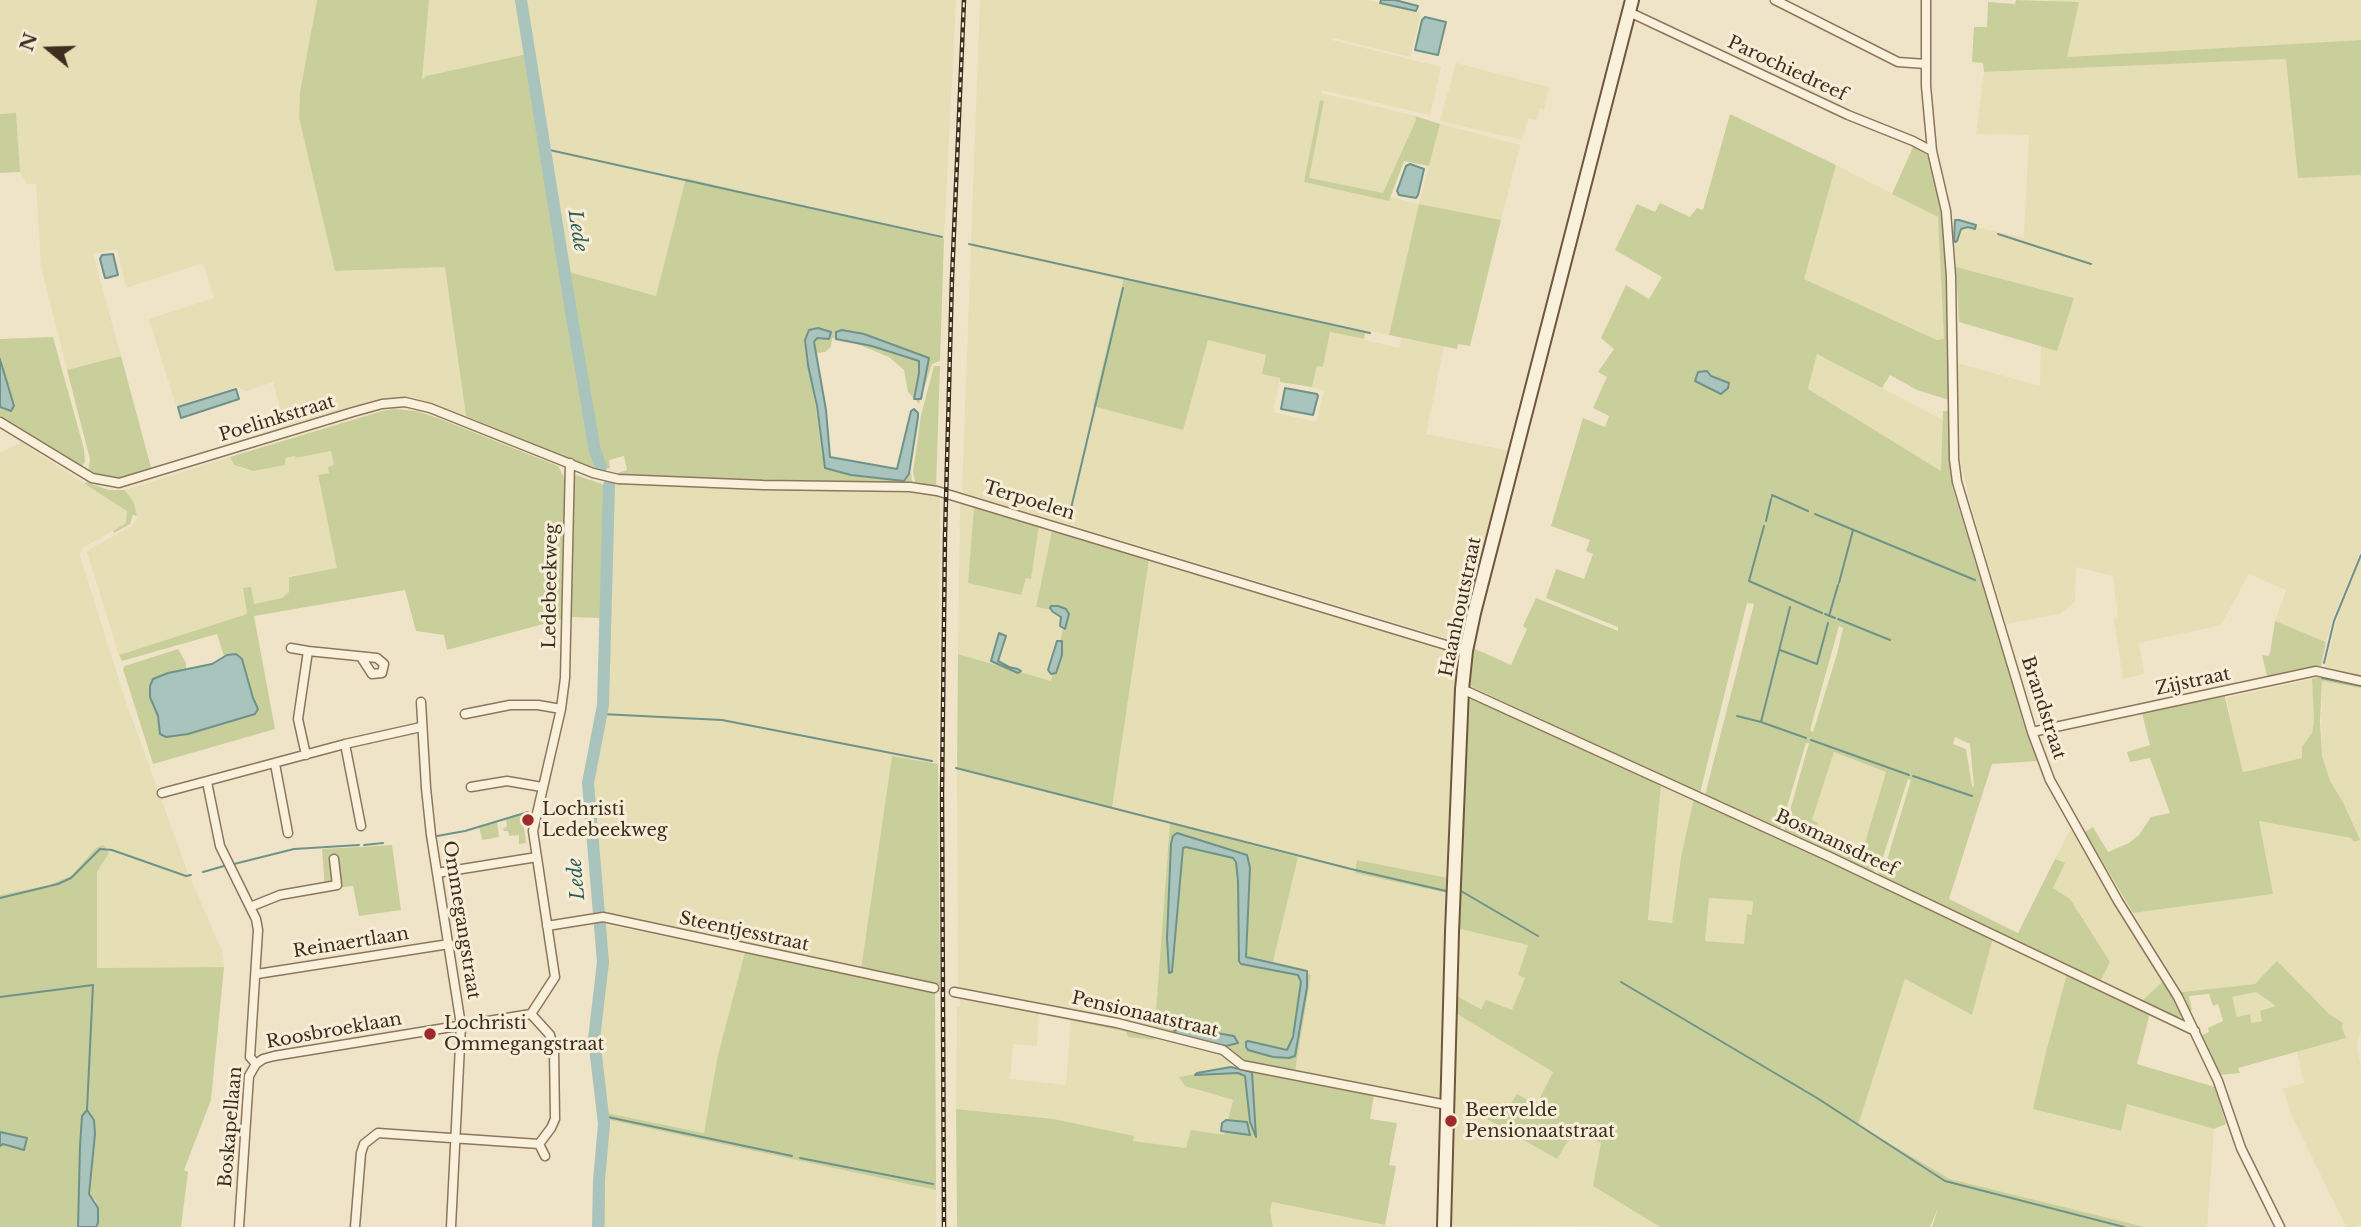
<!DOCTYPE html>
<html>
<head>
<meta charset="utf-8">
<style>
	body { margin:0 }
	#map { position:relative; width:2361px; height:1227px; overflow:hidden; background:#f0e4c8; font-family:"Libre Baskerville",serif }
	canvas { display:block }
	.north { position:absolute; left:14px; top:14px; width:70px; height:70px; -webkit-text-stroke:5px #f7eed8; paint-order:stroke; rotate:289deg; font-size:19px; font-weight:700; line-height:28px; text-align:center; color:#3d2e20 }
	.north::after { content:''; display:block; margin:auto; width:24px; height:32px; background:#3d2e20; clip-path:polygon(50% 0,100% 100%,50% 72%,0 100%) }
</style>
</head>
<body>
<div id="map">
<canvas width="2361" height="1227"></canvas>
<div class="north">N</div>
</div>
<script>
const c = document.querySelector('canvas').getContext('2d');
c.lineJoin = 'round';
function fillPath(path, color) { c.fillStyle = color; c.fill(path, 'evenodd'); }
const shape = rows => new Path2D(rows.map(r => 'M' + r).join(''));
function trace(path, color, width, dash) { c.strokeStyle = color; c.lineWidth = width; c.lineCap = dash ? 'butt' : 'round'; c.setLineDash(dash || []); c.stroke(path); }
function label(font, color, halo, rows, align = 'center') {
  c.font = font + ' "Libre Baskerville",serif'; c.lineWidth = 6; c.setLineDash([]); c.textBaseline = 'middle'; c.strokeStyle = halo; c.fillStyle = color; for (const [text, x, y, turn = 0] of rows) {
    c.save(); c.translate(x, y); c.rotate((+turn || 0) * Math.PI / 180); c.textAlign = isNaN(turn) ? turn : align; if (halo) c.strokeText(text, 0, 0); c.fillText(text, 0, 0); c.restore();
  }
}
fillPath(shape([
	[0,0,317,0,300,92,299,118,335,271,446,267,466,416,415,398,395,397,374,400,285,426,273,382,246,391,236,387,176,406,149,319,214,298,204,265,200,264,126,288,117,249,93,254,121,356,67,370,41,267,36,184,27,184,20,172,16,113,0,114],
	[429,0,517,0,527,54,426,76,421,80],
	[526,0,956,0,944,239,687,178,656,297,569,272],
	[980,0,1369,0,1421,13,1410,57,1333,38,1332,40,1441,67,1430,115,1322,90,1321,93,1415,116,1416,120,1383,194,1308,178,1324,102,1320,100,1304,182,1389,200,1390,197,1419,204,1440,124,1520,145,1501,220,1420,204,1389,335,1371,331,1370,335,1124,278,1208,340,1266,355,1280,378,1273,412,1316,422,1324,391,1312,387,1317,366,1323,367,1330,332,1399,348,1401,338,1444,346,1426,434,1510,451,1460,642,964,493,962,490],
	[2048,0,2361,0,2361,40,2067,57],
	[2287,59,2298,177,2361,175,2361,551,2335,612,2326,642,2275,621,2286,590,2249,574,2221,625,2139,643,2144,674,2123,679,2114,619,2118,618,2113,576,2076,567,2075,602,2059,614,2006,624,1972,510,1960,458,1957,363,2040,386,2041,345,2057,350,2074,298,1956,267,1953,222,2024,238,2029,135,1976,134,1984,72],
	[1456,63,1549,87,1544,109,1540,108,1537,120,1528,119,1522,140,1440,121],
	[1836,165,1938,217,1944,340,1938,340,1803,279],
	[1817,354,1943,420,1942,472,1808,389],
	[21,442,127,511,126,523,81,549,80,556,126,702,188,873,222,951,224,967,97,968,97,872,109,853,96,848,71,876,49,885,0,895,0,453],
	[331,451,335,465,330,473,318,476,338,568,289,576,289,592,282,598,253,604,243,588,247,614,119,655,87,552,91,548,129,528,135,522,137,516,134,503,125,490,230,457,234,465,248,471,285,464,284,458,296,456,297,458],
	[612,484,909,493,931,494,940,498,938,764,892,757,861,969,605,913,592,783,593,766,605,716,607,694],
	[960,502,974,507,968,583,1031,578,1039,526,1052,531,1036,607,1067,613,1051,682,958,654],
	[1149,559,1456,653,1458,656,1448,878,1358,860,1355,872,1447,893,1440,1099,1437,1101,1295,1072,1311,976,1291,966,1273,963,1298,857,1171,823,1155,1024,998,997,958,988,957,769,1112,808],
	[2361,559,2361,677,2325,668,2338,615],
	[2312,679,2314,722,2312,733,2305,743,2303,759,2243,772,2226,698],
	[2322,681,2361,688,2361,1031,2357,1042,2361,1069,2361,1225,2353,1227,2346,1227,2292,1116,2283,1089,2304,1083,2297,1051,2346,1038,2338,1021,2329,1014,2255,984,2182,992,2133,913,2273,894,2258,821,2351,838,2354,842,2359,840,2343,802,2330,781,2321,756],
	[1834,752,1886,772,1861,857,1815,836,1812,820],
	[1661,784,1694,798,1681,857,1672,923,1648,920],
	[2071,828,2164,980,2142,1001,2101,980,2110,962,2053,888,2064,864,2055,859],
	[1709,898,1753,901,1752,915,1747,915,1744,945,1705,941],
	[606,925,745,952,718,1055,705,1133,607,1113,604,1074,598,1043,607,979],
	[1456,928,1529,945,1519,975,1525,977,1512,1011,1482,1009,1455,995],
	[1993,938,2067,973,2046,1052,2034,1109,2127,1104,2214,1129,2207,1227,2145,1227,1950,1179,1858,1125,1905,979,1972,1015],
	[2256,991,2269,1002,2277,1005,2262,1020,2251,1023,2237,1017,2231,997],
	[960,999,1039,1013,1037,1046,1013,1044,1010,1079,1066,1085,1071,1020,1154,1040,1155,1036,1221,1052,1231,1060,1229,1068,1195,1090,1233,1100,1224,1135,1186,1148,1132,1141,1133,1136,1054,1119,956,1109,957,1007,960,1007],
	[1454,1012,1553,1072,1536,1105,1557,1158,1576,1128,1602,1143,1593,1186,1660,1227,1451,1226],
	[610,1120,936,1190,936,1227,605,1227,605,1177],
	[1272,1202,1393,1227,1273,1227,1270,1211]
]), '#e6deb5');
fillPath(shape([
	[317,0,429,0,422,80,426,76,527,54,545,174,590,442,598,471,466,416,445,267,335,271,299,118,300,92],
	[2016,0,2079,2,2067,57,2361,40,2361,175,2298,178,2286,59,1984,72,1983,63,1972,62,1974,27,1987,27,1988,2,2015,4],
	[1320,100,1324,101,1309,178,1383,193,1416,120,1415,116,1440,124,1429,166,1404,161,1389,201,1304,182],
	[16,113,20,172,0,173,0,114],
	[1730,114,1836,165,1804,279,1937,340,1944,339,1938,217,1892,194,1913,147,1927,155,1941,207,1948,286,1949,400,1917,390,1890,375,1882,388,1817,354,1808,389,1941,471,1943,411,1951,411,1952,486,2038,761,1992,764,1949,899,2018,933,2055,859,2065,863,2053,888,2070,899,2110,962,2101,980,1877,876,1887,860,1911,780,1908,779,1883,857,1872,873,1784,832,1809,743,1806,743,1780,830,1705,795,1754,604,1747,603,1700,793,1468,685,1473,648,1511,665,1527,629,1523,626,1536,598,1618,631,1618,627,1546,598,1556,569,1584,579,1593,554,1586,551,1590,540,1551,526,1583,418,1605,427,1609,416,1593,408,1607,377,1598,372,1614,349,1601,338,1626,285,1649,299,1662,277,1615,250,1637,204,1655,212,1660,203,1690,217,1697,208,1703,210],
	[1839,626,1843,628,1837,654,1813,732,1810,730],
	[1955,737,1970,744,1974,787,1972,786,1966,749,1953,744],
	[1834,752,1886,772,1861,856,1815,836,1818,823,1812,820],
	[686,178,944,239,940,361,932,364,919,404,908,392,904,370,889,357,855,343,832,338,831,347,825,352,818,353,808,348,822,455,861,475,903,480,907,479,911,473,912,483,902,485,619,477,618,473,627,470,624,456,609,460,610,468,606,469,600,455,569,272,656,296],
	[1419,204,1501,220,1470,346,1458,344,1457,349,1389,335],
	[1956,267,2074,298,2057,351,1959,322],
	[1124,278,1365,333,1364,339,1330,332,1323,367,1317,366,1312,387,1280,382,1280,378,1262,374,1266,355,1208,340,1183,430,1093,406],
	[53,337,84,449,85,462,81,467,0,419,0,407,8,411,2,360,0,359,0,339],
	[121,356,152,471,114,481,97,477,88,472,90,459,67,370],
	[934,366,940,366,936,488,915,482,913,472,921,415],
	[394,409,417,411,438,418,558,466,565,479,562,619,447,650,444,635,416,631,405,590,254,616,275,729,153,764,123,669,125,666,178,649,186,663,186,669,153,679,150,686,150,697,158,717,160,734,166,737,188,734,224,724,258,709,253,698,242,659,231,654,224,656,217,634,122,661,119,655,247,614,243,588,251,587,254,604,282,598,289,592,289,577,337,568,318,475,329,473,328,467,334,465,331,451,296,458,295,456,285,458,285,465,253,471,234,465,230,457,382,411],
	[576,475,602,484,604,487,601,618,571,617,573,490,574,478],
	[86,482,109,490,125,490,134,503,137,516,133,515,130,524,114,533,113,531,126,523,127,511,85,484],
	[974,507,1039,526,1031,579,1026,578,1021,595,968,583],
	[1052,531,1149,559,1112,808,957,769,958,654,1051,681,1067,613,1036,607],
	[2275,621,2326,642,2321,666,2267,676,2262,655,2268,656,2270,653],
	[2324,675,2361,683,2361,688,2322,681,2320,722,2322,756,2330,781,2343,802,2360,840,2354,842,2351,838,2259,821,2273,894,2133,913,2085,832,2093,827,2108,852,2129,843,2139,835,2151,817,2170,813,2150,758,2130,762,2127,752,2150,745,2142,713,2224,694,2243,772,2253,770,2302,758,2302,747,2312,733,2314,722,2312,679],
	[1472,696,1661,784,1648,920,1672,923,1681,857,1694,798,1993,938,1972,1015,1905,979,1858,1125,1950,1179,2145,1227,1932,1227,1938,1208,1930,1227,1660,1227,1593,1186,1601,1143,1576,1128,1557,1159,1480,1115,1484,1107,1502,1117,1517,1094,1536,1105,1553,1072,1454,1012,1455,995,1481,1009,1486,1000,1512,1010,1525,978,1518,975,1528,945,1456,928,1468,699,1471,700],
	[1709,898,1753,901,1752,915,1747,914,1744,944,1705,941],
	[892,756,938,764,940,986,861,969],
	[522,814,526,843,519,844,519,835,509,836,508,831,504,831,503,828,507,827,506,819],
	[497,821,499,837,482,840,479,826],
	[1170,823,1298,857,1273,962,1291,966,1311,975,1295,1072,1250,1064,1239,1058,1156,1031,1154,1040,1128,1037,1126,1032,996,1005,998,996,1155,1024],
	[103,845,109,853,97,872,97,968,224,967,211,1100,184,1170,188,1172,181,1227,96,1227,98,1223,96,1201,89,1194,95,1133,94,1120,82,1117,78,1227,0,1227,0,1146,3,1144,23,1150,27,1138,0,1132,0,895,49,885,71,876,96,848],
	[392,845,401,910,359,916,353,886,325,889,322,849],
	[1357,860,1448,878,1447,893,1355,873],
	[745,952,935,991,936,1190,610,1120,605,1177,605,1227,600,1227,605,1119,596,1039,604,979,607,979,598,1043,604,1074,607,1113,704,1133,718,1055],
	[2277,961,2329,1014,2343,1023,2342,1028,2346,1038,2238,1068,2240,1073,2219,1075,2200,1036,2209,1032,2208,1028,2223,1021,2218,1004,2213,1006,2209,994,2189,996,2192,1010,2189,1012,2179,995,2182,992,2255,984],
	[2256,992,2276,1006,2260,1011,2262,1021,2251,1023,2250,1014,2237,1017,2232,997],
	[2067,973,2150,1013,2137,1064,2215,1087,2226,1124,2214,1129,2127,1104,2121,1131,2033,1109,2046,1052],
	[2164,980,2183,1013,2181,1017,2176,1018,2142,1001],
	[1219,1070,1251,1071,1374,1095,1370,1119,1397,1123,1389,1165,1396,1166,1385,1225,1272,1202,1270,1211,1273,1227,957,1227,956,1109,1054,1119,1134,1136,1133,1141,1186,1148,1191,1130,1224,1135,1233,1100,1185,1086,1179,1077]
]), '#c9cf9b');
const water = shape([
	[1381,0,1395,0,1418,6,1416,11,1380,3,1381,0],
	[1425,17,1446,22,1438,55,1415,50,1422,20,1425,17],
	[1410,164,1424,169,1418,195,1416,198,1399,195,1397,191,1406,166,1410,164],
	[1955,220,1959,220,1976,225,1975,229,1968,227,1961,229,1957,241,1955,242,1954,241,1955,220],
	[113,254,118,275,107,278,105,278,100,259,102,255,113,254],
	[818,328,831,332,829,339,817,338,814,342,826,410,830,457,897,469,911,411,914,409,918,413,918,417,909,474,904,481,851,475,825,468,817,406,808,365,805,340,809,330,818,328],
	[842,330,864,334,929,358,921,399,914,399,919,373,919,361,872,346,836,339,836,332,842,330],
	[0,359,14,406,11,411,0,407,0,359],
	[1707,371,1711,376,1729,383,1728,388,1721,394,1695,381,1698,372,1707,371],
	[1285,388,1317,394,1318,396,1313,415,1281,409,1285,388],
	[236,389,239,399,181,418,178,407,236,389],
	[1051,606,1058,606,1066,609,1069,614,1065,629,1060,626,1061,617,1053,612,1050,608,1051,606],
	[999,633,1006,636,998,661,1009,667,1018,669,1021,671,1018,673,991,661,999,633],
	[1057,641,1062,641,1062,655,1056,673,1051,674,1048,670,1057,641],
	[236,654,242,659,253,698,258,709,255,714,188,734,166,737,160,734,158,716,150,697,150,686,153,679,168,673,212,664,227,655,236,654],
	[1177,833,1247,855,1250,868,1246,957,1307,971,1307,987,1295,1056,1289,1058,1273,1057,1248,1050,1246,1047,1246,1042,1248,1041,1287,1050,1293,1037,1301,982,1298,975,1241,964,1239,961,1238,881,1236,862,1233,858,1186,847,1183,848,1172,972,1169,973,1167,938,1171,844,1173,836,1177,833],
	[1181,1027,1234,1036,1238,1043,1226,1046,1177,1035,1174,1031,1181,1027],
	[1231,1067,1252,1072,1256,1137,1250,1122,1245,1076,1238,1073,1195,1075,1197,1073,1231,1067],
	[87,1110,94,1120,95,1134,89,1194,98,1208,98,1223,96,1227,78,1227,80,1146,82,1116,87,1110],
	[1226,1120,1247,1122,1250,1135,1221,1131,1222,1123,1226,1120],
	[0,1132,27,1138,24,1150,3,1144,0,1146,0,1132]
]);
fillPath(water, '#a9c4bc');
trace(water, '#6f938a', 2);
trace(shape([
	[545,149,942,237],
	[1998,234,2091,264],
	[969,244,1370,333],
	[1772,497,1772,495,1808,511],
	[1815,514,1975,580],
	[1069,517,1123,288],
	[1766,521,1771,499],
	[1764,526,1749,581,1822,613],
	[1839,583,1853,530],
	[1825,614,1835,618],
	[1829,616,1838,585],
	[1838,619,1890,640],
	[1780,650,1817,664,1828,623],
	[2324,663,2334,621,2361,555],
	[2322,678,2361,686],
	[601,714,722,720,932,761],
	[1737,716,1761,722,1790,607],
	[1761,722,1806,738],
	[1811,740,1909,775],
	[956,768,1351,869,1446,891],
	[1913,776,1972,796],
	[437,836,465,831,528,812],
	[364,845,383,843],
	[234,864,294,849,359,845],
	[203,872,224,866],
	[1461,891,1538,936],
	[0,898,58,884,71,878,100,849,112,850,186,876,191,875],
	[1621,982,1817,1098,1945,1181,2124,1227],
	[0,997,93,985,87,1110],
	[603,1116,792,1156],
	[800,1158,933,1184]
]), '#6f938a', 2);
trace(shape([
	[521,0,571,312,595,451,601,467],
	[598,1227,599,1180,604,1124,594,1039,603,962,588,783,603,705,609,485]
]), '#a9c4bc', 12);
const street = shape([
	[1775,0,1898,62,1926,64],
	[1926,0,1926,86,1932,151,1946,211,1951,276,1954,459,1957,482,2032,732,2050,780,2118,901,2178,997,2218,1081,2241,1148,2280,1227],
	[1629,12,1848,115,1913,141,1932,151],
	[0,422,92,478,119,483,353,412,382,404,405,402,430,408,593,473,618,479,763,485,910,487,937,491,1466,651],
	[291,648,308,651],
	[1462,689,1830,857,2195,1031],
	[421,702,426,788,431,835,461,1025,451,1227],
	[465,714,510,705,538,705,561,709],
	[2032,732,2316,671,2361,681],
	[345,744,361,826],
	[306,755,298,719,308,651,377,658,384,664,382,673,372,674,361,657],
	[275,764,288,833],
	[207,782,220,846,256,919,258,930,250,1057,256,1064],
	[471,787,507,781,542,787],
	[162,793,345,744,421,727],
	[437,873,537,857],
	[250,907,280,895,337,885,334,859],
	[547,926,603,917,934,988],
	[257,974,449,944],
	[954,992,1117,1023,1223,1050,1242,1065,1447,1105],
	[531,1014,555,977,533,831,561,709,565,678,570,463],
	[539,1144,545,1156],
	[239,1227,249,1076,256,1064,263,1059,274,1056,531,1014],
	[355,1227,361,1153,364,1144,378,1133,539,1144,551,1128,555,1119,554,1049,550,1035,531,1014]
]);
const secondary = shape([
	[1444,1227,1452,932,1462,689,1466,651,1474,613,1632,0]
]);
trace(street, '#8d765c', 11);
trace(secondary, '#6f573f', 16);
trace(street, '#faf1dc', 8);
trace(secondary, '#faf1dc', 12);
const rail = shape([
	[944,1227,942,793,945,536,952,278,964,0]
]);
trace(rail, '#3d2e20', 4.5);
trace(rail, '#f7eed8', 2, [5]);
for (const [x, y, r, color] of [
	[528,820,7,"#9e2a2b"],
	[430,1034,7,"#9e2a2b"],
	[1451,1121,7,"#9e2a2b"]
]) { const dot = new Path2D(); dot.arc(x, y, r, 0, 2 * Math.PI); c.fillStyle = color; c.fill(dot); trace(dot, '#f7eed8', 2.5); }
label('18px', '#3d2e20', '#f7eed8', [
	["Parochiedreef",1787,69,25],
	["Poelinkstraat",277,419,-17],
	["Terpoelen",1029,501,17],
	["Ledebeekweg",551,586,-89],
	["Haanhoutstraat",1461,607,-78],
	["Zijstraat",2193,682,-12],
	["Brandstraat",2043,708,72],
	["Bosmansdreef",1836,843,25],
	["Ommegangstraat",461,920,81],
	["Steentjesstraat",744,932,12],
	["Reinaertlaan",351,943,-9],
	["Pensionaatstraat",1145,1015,13],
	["Roosbroeklaan",334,1031,-10],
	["Boskapellaan",231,1127,-85]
]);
label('18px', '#3d2e20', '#f7eed8', [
	["Lochristi",542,810],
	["Ledebeekweg",542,831],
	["Lochristi",444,1024],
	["Ommegangstraat",444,1045],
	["Beervelde",1465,1111],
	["Pensionaatstraat",1465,1132]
], 'left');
label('italic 19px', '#2f5d5a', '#f7eed8', [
	["Lede",577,231,81],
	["Lede",577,879,-95]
]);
</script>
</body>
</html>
